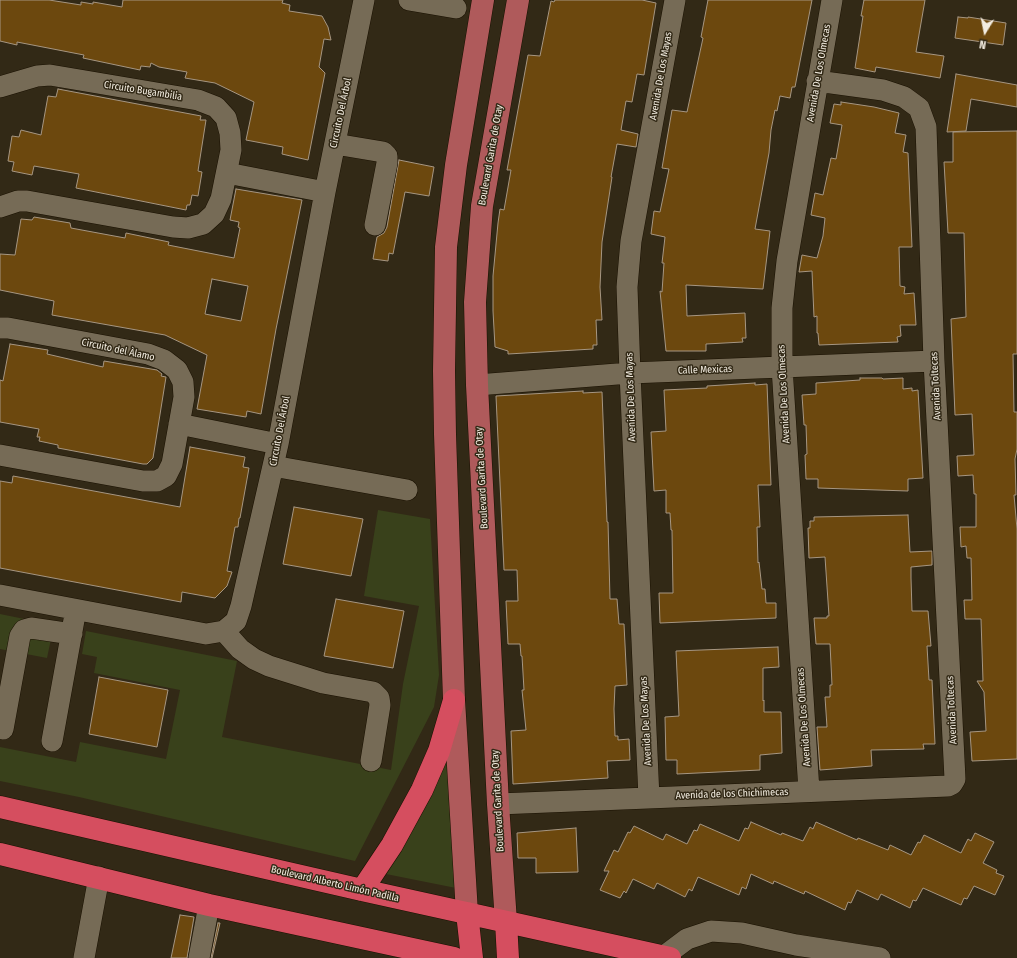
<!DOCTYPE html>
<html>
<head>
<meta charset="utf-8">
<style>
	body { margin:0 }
	#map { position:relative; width:1017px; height:958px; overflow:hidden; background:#322916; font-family:"Fira Sans Condensed",sans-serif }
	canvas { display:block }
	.north { position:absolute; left:965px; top:12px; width:40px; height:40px; -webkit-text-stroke:3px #322916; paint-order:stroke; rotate:190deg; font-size:11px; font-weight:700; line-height:16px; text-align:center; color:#f3ede1 }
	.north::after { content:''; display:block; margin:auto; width:14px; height:18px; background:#f3ede1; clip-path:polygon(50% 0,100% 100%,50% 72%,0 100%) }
</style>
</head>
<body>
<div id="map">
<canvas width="1017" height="958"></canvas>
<div class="north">N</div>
</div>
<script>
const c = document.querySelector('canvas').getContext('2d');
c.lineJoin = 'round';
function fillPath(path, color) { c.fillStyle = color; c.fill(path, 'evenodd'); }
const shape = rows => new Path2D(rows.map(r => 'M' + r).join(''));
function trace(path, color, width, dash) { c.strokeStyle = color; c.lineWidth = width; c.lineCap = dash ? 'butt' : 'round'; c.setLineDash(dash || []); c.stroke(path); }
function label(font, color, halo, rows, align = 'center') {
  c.font = font + ' "Fira Sans Condensed",sans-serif'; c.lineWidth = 3; c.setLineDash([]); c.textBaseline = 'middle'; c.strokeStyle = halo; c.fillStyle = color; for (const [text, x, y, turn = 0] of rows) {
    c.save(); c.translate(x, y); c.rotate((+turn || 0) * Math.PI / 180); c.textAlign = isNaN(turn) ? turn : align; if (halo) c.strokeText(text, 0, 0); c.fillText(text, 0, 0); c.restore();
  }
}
fillPath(shape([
	[378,510,430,519,439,675,434,707,355,861,79,797,0,781,0,747,76,762,80,742,166,759,180,690,94,673,97,657,82,654,86,631,237,661,222,737,391,770,403,684,419,606,364,596],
	[0,614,54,625,47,658,0,649],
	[447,751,456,888,386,874]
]), '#39411b');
const building = shape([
	[0,0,49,0,81,5,81,2,93,4,93,2,122,7,123,0,283,0,282,3,290,5,289,11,322,16,328,27,331,40,324,39,319,67,325,73,308,160,282,154,283,147,246,140,254,102,215,83,185,78,187,72,159,67,151,63,150,67,141,66,140,70,83,58,84,55,48,48,17,42,17,45,0,41,0,0],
	[555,0,642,0,656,3,644,75,637,74,632,102,626,101,621,130,638,134,636,147,617,144,611,177,612,177,602,242,600,287,602,320,596,320,597,345,593,345,593,349,508,354,508,351,495,347,493,311,493,276,498,223,500,209,504,210,511,170,507,170,528,55,540,56,551,1,554,2,555,0],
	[708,0,812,0,795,87,792,87,790,98,780,96,777,111,775,110,771,130,769,153,755,229,770,231,763,289,686,285,687,316,745,313,746,338,742,338,743,342,706,344,706,351,666,351,660,291,662,292,664,263,662,263,665,237,651,234,654,211,660,212,669,169,662,168,672,110,687,112,703,38,701,37,708,0],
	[864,0,925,0,916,52,944,56,940,78,876,67,875,72,855,68,863,16,861,16,864,0],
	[958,17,968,18,968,17,1006,23,1003,45,955,38,958,17],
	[956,74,1017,85,1017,107,971,99,966,131,947,132,956,74],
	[58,89,201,116,200,120,206,120,198,171,202,172,198,196,192,195,190,205,187,205,186,210,76,188,79,174,34,166,32,175,12,171,14,162,8,161,12,136,19,137,21,130,41,135,48,96,56,97,58,89],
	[841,102,874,107,899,113,895,133,906,135,903,152,908,153,912,247,899,247,900,286,905,287,904,294,914,293,916,325,900,325,901,336,897,337,898,342,819,345,818,333,817,333,817,316,814,317,812,271,799,272,802,255,817,258,823,236,825,218,811,215,815,193,823,195,831,158,836,159,842,125,830,123,834,104,841,105,841,102],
	[1017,131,1017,354,1013,354,1014,412,1017,412,1017,449,1015,459,1016,495,1014,495,1017,529,1017,759,972,761,970,732,986,731,984,692,977,681,983,681,981,619,965,619,964,600,972,600,971,558,967,558,966,546,961,547,960,527,976,527,976,494,974,494,973,475,958,476,957,456,974,455,973,435,972,414,955,415,951,319,966,317,964,233,948,233,944,162,953,162,953,132,1017,131],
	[399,160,434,167,429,196,405,192,393,254,389,253,388,261,373,259,377,237,384,233,387,227,399,160],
	[236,189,302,200,276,329,261,414,247,411,246,417,197,409,207,355,165,335,52,315,54,301,0,290,0,254,15,255,21,219,32,220,34,217,70,223,71,228,125,238,126,233,169,242,168,245,234,258,240,228,238,227,239,222,230,220,236,189],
	[212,279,248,286,241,321,205,314,212,279],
	[10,344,48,350,47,354,103,367,104,361,157,370,162,374,161,376,166,377,153,458,147,464,143,464,58,448,58,445,39,441,40,437,37,437,39,429,0,422,0,380,3,381,10,344],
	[860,378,882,378,883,379,903,378,903,389,912,388,912,391,918,390,923,478,908,479,908,491,818,488,818,479,806,479,805,455,807,454,806,425,804,425,802,395,816,394,816,383,860,380,860,378],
	[755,383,755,385,767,384,771,485,758,485,760,527,757,527,758,563,759,562,762,589,765,589,766,603,776,603,776,618,660,623,659,593,673,593,672,530,671,530,670,513,666,513,666,490,654,491,651,432,666,431,664,390,707,388,707,386,755,383],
	[583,391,583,393,602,392,607,522,608,522,610,599,617,599,619,624,624,624,627,685,615,686,614,709,615,736,618,736,618,740,629,739,630,760,607,761,608,778,513,784,511,731,526,730,522,690,524,690,522,656,521,656,520,644,508,644,506,601,518,601,517,570,504,570,496,396,583,391],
	[190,447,245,457,243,467,249,468,240,518,239,518,238,527,235,527,227,571,232,572,227,586,215,598,182,592,181,602,0,568,0,481,12,483,13,476,180,507,190,447],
	[294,507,363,519,351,576,283,564,294,507],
	[908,515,910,552,932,551,932,565,911,567,911,578,912,611,928,611,931,646,927,646,929,680,932,680,935,744,923,744,924,749,871,750,872,766,820,770,817,727,827,727,825,697,830,697,830,685,832,685,830,644,816,644,814,618,827,618,827,616,829,616,825,557,809,558,808,528,810,528,810,521,814,521,814,517,908,515],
	[336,599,404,611,393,668,324,656,336,599],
	[778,647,779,667,763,668,763,701,764,700,764,712,781,712,782,753,760,755,760,770,677,774,677,760,666,760,665,717,679,716,676,651,778,647],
	[99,677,168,690,157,747,89,734,99,677],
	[751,822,781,835,782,833,803,841,810,827,813,829,816,822,857,840,858,838,888,850,890,845,911,855,918,842,920,843,924,835,961,853,968,839,971,841,975,833,994,842,983,863,997,870,996,873,1004,876,995,895,974,886,967,899,964,898,961,905,923,888,916,901,913,900,910,908,881,894,878,900,857,890,851,903,848,902,845,910,805,891,804,894,774,881,773,884,751,874,746,889,742,887,739,895,698,877,692,891,689,889,685,897,657,883,654,889,633,879,626,893,624,891,620,898,600,890,609,871,604,871,614,850,618,852,628,832,630,833,634,826,663,840,666,834,687,844,694,830,697,831,700,824,739,841,745,828,748,829,751,822],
	[576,828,578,872,536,873,536,858,518,858,517,833,576,828],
	[180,915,194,917,187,958,171,958,180,915],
	[218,923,220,923,212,958,211,958,218,923]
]);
fillPath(building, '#6c480e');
trace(building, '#a69682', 1);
const minor = shape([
	[409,0,456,8],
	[0,87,37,76,50,75,198,100,216,107,226,118,230,133,231,150,221,199,214,214,203,224,188,228,173,227,27,201,18,201,0,207],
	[335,144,383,152,387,156,387,163,375,225],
	[227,173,325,192],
	[0,328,8,328,148,354,164,360,177,370,183,382,184,397,172,464,166,476,157,481,143,481,0,455],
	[477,385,630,373,934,361],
	[179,424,278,444],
	[273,466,407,490],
	[0,595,206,634,224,631,236,621,241,606,278,444,325,192,364,0],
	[224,631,240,649,254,659,269,666,323,683,373,692,379,698,380,705,371,761],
	[3,729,20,636,24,630,31,628,72,634],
	[52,741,74,620],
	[809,791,782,367,782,308,787,261,832,0],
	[649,798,630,373,627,287,631,241,675,0],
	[498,804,948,786,952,784,955,779,934,361,926,127,919,108,904,97,883,90,817,81],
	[663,957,687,939,711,931,742,933,796,945,880,958],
	[84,958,99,877],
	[199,958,209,905]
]);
const major = shape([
	[467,913,454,700,445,434,444,371,446,247,456,165,483,0],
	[506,922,498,804,477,385,475,302,482,206,518,0]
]);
const highway = shape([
	[0,807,362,890,670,958],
	[0,854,209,905,454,958],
	[362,890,392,845,422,790,439,751,454,700],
	[467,913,472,958],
	[506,922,508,958]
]);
trace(minor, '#1a1101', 22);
trace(major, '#1a1101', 23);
trace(highway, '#1a1101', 23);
trace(minor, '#766b56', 21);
trace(major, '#af5a5b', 22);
trace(highway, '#d54e5f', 22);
label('10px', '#f3ede1', '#322916', [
	["Avenida De Los Olmecas",819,73,-80],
	["Avenida De Los Mayas",661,76,-80],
	["Circuito Bugambilia",143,91,9],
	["Circuito Del Árbol",341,113,-78],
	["Boulevard Garita de Otay",491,155,-80],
	["Circuito del Àlamo",118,350,12],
	["Calle Mexicas",705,370,-2],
	["Avenida Toltecas",936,386,-93],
	["Avenida De Los Olmecas",784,394,-93],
	["Avenida De Los Mayas",631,397,-92],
	["Circuito Del Árbol",280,431,-79],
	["Boulevard Garita de Otay",482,478,-93],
	["Avenida Toltecas",952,710,-93],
	["Avenida De Los Olmecas",804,717,-94],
	["Avenida De Los Mayas",646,721,-93],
	["Avenida de los Chichimecas",732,794,-2],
	["Boulevard Garita de Otay",498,801,-93],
	["Boulevard Alberto Limón Padilla",335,884,13]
]);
</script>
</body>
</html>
